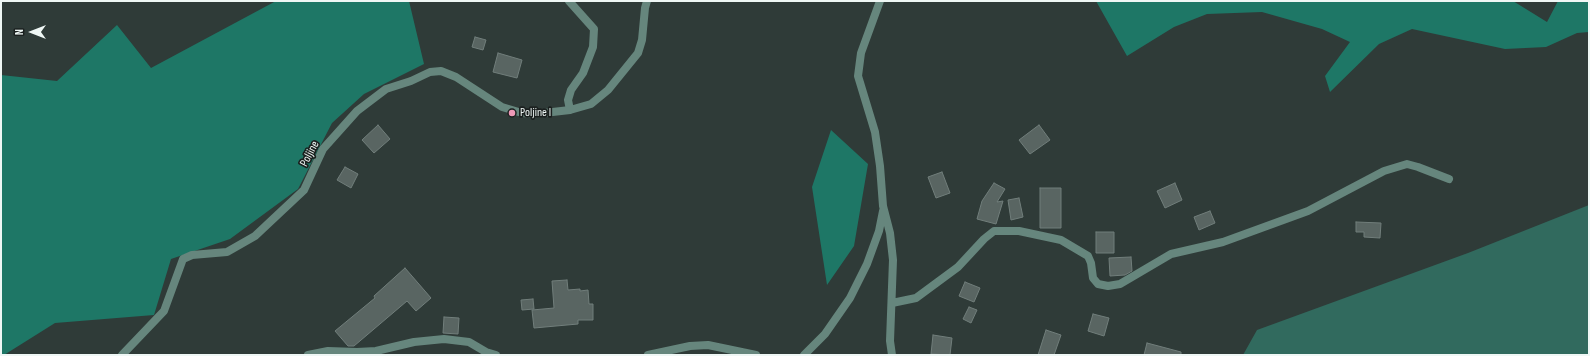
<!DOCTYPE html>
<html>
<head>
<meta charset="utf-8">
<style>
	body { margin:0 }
	#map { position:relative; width:1590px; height:356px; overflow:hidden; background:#2f3b38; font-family:"Sofia Sans Condensed",sans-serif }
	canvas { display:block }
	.frame { position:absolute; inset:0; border:2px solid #eff7f5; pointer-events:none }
	.north { position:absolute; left:12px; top:12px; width:40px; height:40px; -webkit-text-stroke:3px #1b201f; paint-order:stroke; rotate:270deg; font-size:11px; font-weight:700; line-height:16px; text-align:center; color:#eff7f5 }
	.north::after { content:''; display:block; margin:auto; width:14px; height:18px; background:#eff7f5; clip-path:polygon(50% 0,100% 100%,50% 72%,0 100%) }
</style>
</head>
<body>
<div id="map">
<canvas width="1590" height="356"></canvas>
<div class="frame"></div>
<div class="north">N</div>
</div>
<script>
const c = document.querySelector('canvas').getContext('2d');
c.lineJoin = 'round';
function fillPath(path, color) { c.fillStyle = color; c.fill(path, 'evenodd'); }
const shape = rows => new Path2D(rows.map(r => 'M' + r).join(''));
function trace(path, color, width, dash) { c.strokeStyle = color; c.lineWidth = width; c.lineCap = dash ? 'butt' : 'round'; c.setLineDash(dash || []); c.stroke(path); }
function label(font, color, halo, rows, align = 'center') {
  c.font = font + ' "Sofia Sans Condensed",sans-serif'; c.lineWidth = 3.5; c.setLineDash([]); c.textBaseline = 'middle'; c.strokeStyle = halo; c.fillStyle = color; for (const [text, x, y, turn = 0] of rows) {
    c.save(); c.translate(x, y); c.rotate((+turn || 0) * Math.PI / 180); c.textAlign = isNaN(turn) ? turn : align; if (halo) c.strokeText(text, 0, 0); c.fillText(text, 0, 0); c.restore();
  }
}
fillPath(shape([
	[1589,205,1589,355,1243,355,1257,330,1468,253]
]), '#316a5e');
fillPath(shape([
	[276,1,409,1,424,64,364,94,332,123,298,189,230,239,171,259,154,315,55,323,4,355,1,355,1,75,57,81,117,25,151,68],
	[1096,1,1513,1,1547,22,1558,1,1589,1,1589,32,1577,33,1546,47,1505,49,1412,29,1379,44,1330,92,1325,76,1350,42,1322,29,1262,12,1207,14,1174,27,1127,56],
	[831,130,868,164,854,246,827,285,812,187]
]), '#1e7766');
const building = shape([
	[475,37,486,40,483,50,472,47,475,37],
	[498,53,522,60,517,78,493,72,498,53],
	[378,125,390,139,374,153,362,140,378,125],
	[1039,125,1050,140,1030,154,1019,140,1039,125],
	[345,167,358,174,351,188,337,180,345,167],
	[942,172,950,193,936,198,928,177,942,172],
	[994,183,1005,189,997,202,1003,201,996,224,977,219,982,201,994,183],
	[1175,183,1182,200,1165,208,1157,191,1175,183],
	[1040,188,1061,188,1061,228,1040,228,1040,188],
	[1019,198,1023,217,1011,220,1008,200,1019,198],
	[1210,211,1215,223,1199,230,1194,217,1210,211],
	[1356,222,1381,223,1380,238,1364,237,1364,232,1356,232,1356,222],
	[1096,232,1114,232,1114,253,1096,253,1096,232],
	[1131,257,1132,271,1125,275,1110,276,1109,258,1131,257],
	[405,268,431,298,416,311,407,301,354,346,348,346,335,331,375,298,374,296,405,268],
	[567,280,568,290,580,289,580,291,588,290,589,304,593,304,593,320,578,320,578,324,534,328,532,310,554,308,552,281,567,280],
	[965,282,980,288,974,302,959,296,965,282],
	[533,299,534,309,522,310,521,300,533,299],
	[969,307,977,310,971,323,963,319,969,307],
	[1093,314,1109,318,1104,336,1088,331,1093,314],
	[444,317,459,318,458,334,443,333,444,317],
	[1046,330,1061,335,1054,355,1038,355,1046,330],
	[933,335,952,338,950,355,931,354,933,335],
	[1147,343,1181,352,1181,355,1144,355,1147,343]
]);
fillPath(building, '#596562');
trace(building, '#717e7b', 1);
trace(shape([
	[569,1,594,29,593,47,583,73,571,90,568,100,570,110],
	[880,1,861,53,858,76,875,132,880,166,883,206,890,233,893,260,890,341,892,355],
	[892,303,916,298,958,267,984,239,994,231,1019,231,1061,240,1088,256,1091,263,1093,278,1098,284,1108,286,1120,284,1171,254,1223,242,1308,211,1384,171,1407,164,1418,167,1449,179],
	[122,355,164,311,183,259,192,255,227,252,255,236,304,190,323,149,357,111,386,89,411,81,430,72,441,71,456,77,502,107,522,113,535,114,570,110,591,104,608,90,638,53,642,40,645,8,647,1],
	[308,355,328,351,357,352,376,351,414,342,444,339,469,342,486,352,496,355],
	[648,355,690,346,708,345,756,355],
	[804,355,825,334,850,298,867,264,879,231,883,211]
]), '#66867d', 8);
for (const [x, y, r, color] of [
	[512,113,4,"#ef9ab8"]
]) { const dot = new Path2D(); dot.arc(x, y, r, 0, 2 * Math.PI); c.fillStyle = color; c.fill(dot); trace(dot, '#1b201f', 1.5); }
label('12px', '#eff7f5', '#1b201f', [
	["Poljine I",520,113]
], 'left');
label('12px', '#eff7f5', '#1b201f', [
	["Poljine",310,154,-62]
]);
</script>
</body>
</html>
